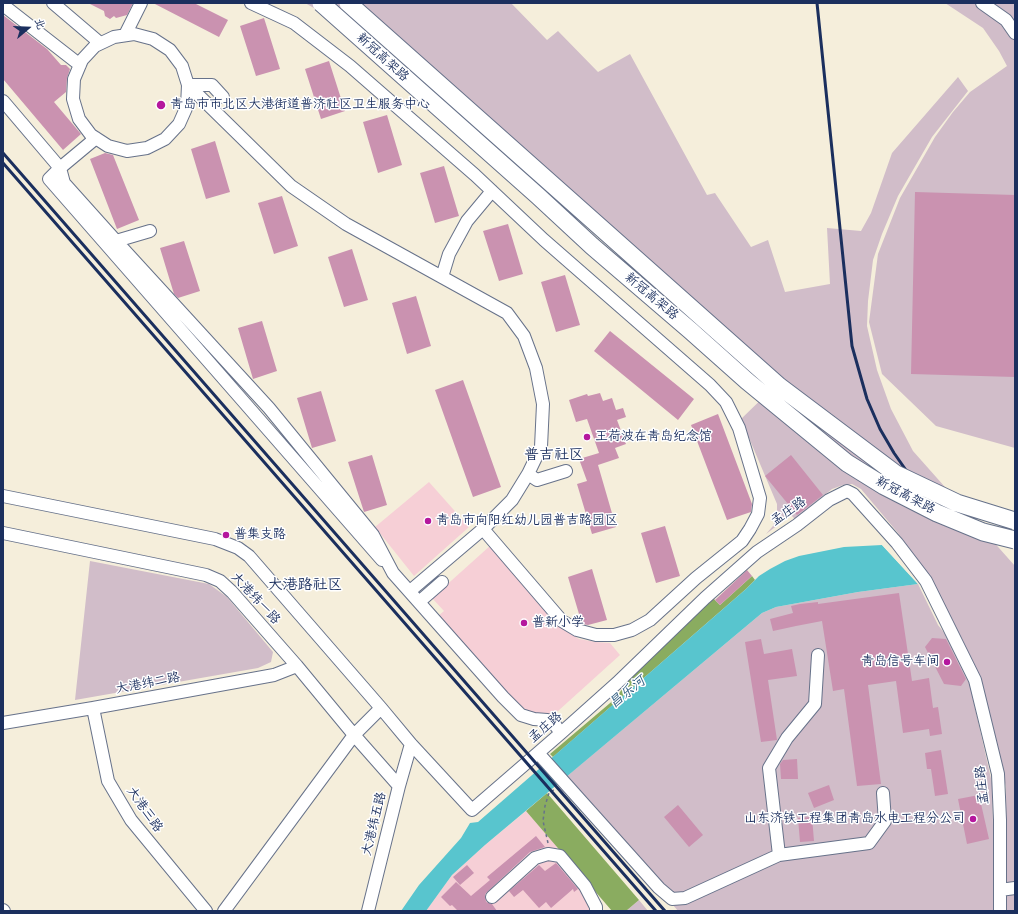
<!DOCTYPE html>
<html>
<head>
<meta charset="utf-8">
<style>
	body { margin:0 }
	#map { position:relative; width:1018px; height:914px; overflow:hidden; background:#f5eedb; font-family:"Architects Daughter","LXGW WenKai TC",sans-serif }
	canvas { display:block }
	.frame { position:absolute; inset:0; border:4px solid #1b2f5e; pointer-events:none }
	.north { position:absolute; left:8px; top:8px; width:40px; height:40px; -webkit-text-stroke:3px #fff; paint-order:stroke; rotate:71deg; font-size:11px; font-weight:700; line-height:16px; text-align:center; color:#1b2f5e }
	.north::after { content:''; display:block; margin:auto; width:14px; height:18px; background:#1b2f5e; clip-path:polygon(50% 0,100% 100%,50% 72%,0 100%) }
</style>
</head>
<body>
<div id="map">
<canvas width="1018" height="914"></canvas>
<div class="frame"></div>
<div class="north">北</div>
</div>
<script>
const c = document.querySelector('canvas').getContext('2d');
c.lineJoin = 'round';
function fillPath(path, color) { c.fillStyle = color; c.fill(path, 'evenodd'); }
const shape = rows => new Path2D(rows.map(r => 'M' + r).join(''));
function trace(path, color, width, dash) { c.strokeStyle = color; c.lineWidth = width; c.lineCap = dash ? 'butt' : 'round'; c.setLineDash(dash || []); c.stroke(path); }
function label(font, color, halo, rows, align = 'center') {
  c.font = font + ' "Architects Daughter","LXGW WenKai TC",sans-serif'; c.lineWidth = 3; c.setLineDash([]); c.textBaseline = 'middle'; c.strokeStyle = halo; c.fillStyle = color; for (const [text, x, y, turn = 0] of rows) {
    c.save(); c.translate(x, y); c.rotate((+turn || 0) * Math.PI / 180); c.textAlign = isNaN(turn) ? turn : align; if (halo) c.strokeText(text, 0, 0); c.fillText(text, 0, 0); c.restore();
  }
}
fillPath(shape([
	[429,482,469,527,414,576,375,527],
	[491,545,561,628,579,639,596,642,610,643,620,655,558,711,543,716,522,712,437,617,444,611,432,598],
	[526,811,556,845,560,860,580,887,588,902,589,911,426,911,452,875,485,845]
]), '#f6cfd6');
fillPath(shape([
	[305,3,511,3,547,40,558,31,598,72,630,54,707,195,715,193,751,247,768,240,785,292,830,284,827,228,861,231,871,213,892,153,958,77,968,91,932,137,898,196,882,234,873,260,868,301,867,326,877,370,891,409,913,451,1015,566,1015,911,1007,911,1006,787,994,734,980,679,956,628,931,580,898,533,861,489,852,484,843,485,832,489,808,508,796,520,791,515,766,534,773,526,777,515,777,504,741,419,772,389,630,258,385,48],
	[945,3,1015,3,1015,448,936,426,882,374,869,322,878,254,900,198,935,137,953,112,970,92,1007,66,999,51,983,28],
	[90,561,209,584,227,597,273,652,271,662,258,668,75,700],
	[918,584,938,625,949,639,968,677,992,783,995,911,678,911,566,777,762,613,776,607,858,592],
	[639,900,648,911,626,911]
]), '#d1bdc9');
fillPath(shape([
	[752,576,755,580,746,589,553,757,550,754,616,698,628,680,713,598,720,605],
	[547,793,639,900,626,911,612,911,526,811]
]), '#8aac60');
fillPath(shape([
	[882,545,918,584,858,592,776,607,762,613,485,845,452,875,426,911,401,911,419,885,461,838,470,823,478,822,746,589,759,576,770,569,785,561,799,556,844,547]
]), '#58c5ce');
fillPath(shape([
	[885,544,920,583,920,584,918,584,882,545]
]), '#f5eedb');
fillPath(shape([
	[88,3,133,3,127,15,116,18,114,16,110,19,105,16,104,11],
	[153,3,194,3,228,20,219,37],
	[3,15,47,49,61,65,66,65,70,69,67,78,66,92,54,102,81,134,63,150,3,79],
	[264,18,280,69,256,76,240,26],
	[329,61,345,111,321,119,305,69],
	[387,115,402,165,378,173,363,122],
	[215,141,230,192,206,199,191,149],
	[105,153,113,155,139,220,117,229,90,159],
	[444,166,459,216,435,223,420,173],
	[915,192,1015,195,1015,377,911,374],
	[282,196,298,246,274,254,258,203],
	[508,224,523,274,499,281,483,231],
	[184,241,200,291,178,298,174,294,160,248],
	[352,249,368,300,344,307,328,257],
	[565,275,580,325,556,332,541,282],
	[416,296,431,346,407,354,392,303],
	[262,321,277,371,253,379,238,328],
	[610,331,694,399,678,420,594,351],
	[463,380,501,487,473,497,435,390],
	[321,391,336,441,312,448,297,398],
	[600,393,603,401,612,398,616,410,623,408,626,417,617,420,626,444,615,448,619,458,598,465,616,527,592,534,577,484,587,481,579,459,599,453,587,419,576,422,569,400,587,394,588,396],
	[718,414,752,504,751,512,727,520,691,425],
	[372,455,387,505,364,512,348,462],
	[791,455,823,495,797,515,765,476],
	[665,526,680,576,656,583,641,533],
	[592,569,607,620,588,625,582,624,568,577],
	[747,570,752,576,720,605,715,600],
	[899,593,912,681,929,678,933,708,938,707,942,734,930,736,929,729,903,733,896,681,868,685,881,784,857,786,844,689,833,691,822,621,796,626,773,631,770,619,793,613,791,606,800,604,818,602,818,604],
	[932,638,946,639,966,679,961,686,944,684,925,647],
	[761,639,764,654,792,649,797,676,768,680,777,740,761,742,745,642],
	[941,750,948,794,935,796,931,769,927,769,925,753],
	[797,759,798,779,781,779,780,764,783,760],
	[829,785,834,800,814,808,808,793],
	[979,795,989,839,967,844,958,799],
	[678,805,703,835,689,847,664,817],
	[812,817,814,841,800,842,798,818],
	[536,836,545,847,530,852,485,894,486,902,492,904,497,911,458,911,452,905,450,906,441,897,456,882,471,896,490,880,487,877],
	[556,863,578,889,574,892,573,889,551,908,546,902,539,908,523,890,514,897,509,891,539,865,545,871],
	[467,865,474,873,460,885,453,877]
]), '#ca92b0');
const minor = shape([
	[53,3,100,43],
	[251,3,294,23,350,66,475,175,544,240,710,385,726,402,739,428,760,498,758,514,750,529,742,541,696,578,650,620,632,630,614,635,596,635,577,630,562,621,483,529],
	[982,3,1006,20,1015,33],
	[3,5,80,65],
	[125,35,141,3],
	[188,85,187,106,179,124,165,139,147,148,127,151,108,146,91,135,79,119,73,99,74,79,82,60,95,46,114,37,134,34,153,39,170,50,182,66,188,85,291,186,346,224,507,313,524,336,536,368,543,404,541,447,528,474,512,500,483,529,410,591],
	[188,85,212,85,223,97],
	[3,101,60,168,49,179,382,560],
	[96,138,60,168,64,183,116,241,150,231],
	[116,241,269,408,373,535,393,573,503,697,521,715,534,719,547,720,555,725,561,733],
	[442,277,449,254,467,221,492,191],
	[528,474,537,480,566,471],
	[3,496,215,539,238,548,249,556,381,708,411,744,472,810,561,733,617,683,705,598,757,552,797,525,829,500,847,491,853,494,897,543,926,581,975,680,998,774,1000,820,1000,911],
	[3,533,206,575,220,581,232,592,297,666,354,735,399,786],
	[419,602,442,582],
	[93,708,108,781,131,820,206,911],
	[3,723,93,708,274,675,297,666],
	[538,753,659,888,672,899,685,898,779,855,869,843,885,821,883,793],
	[779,855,769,768,787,738,815,704,818,655],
	[1000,890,1015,888],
	[492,897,535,858,548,854,560,856,585,886,596,907,596,911],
	[3,910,4,911],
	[224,911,354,735,381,708],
	[368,911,399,786,411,744]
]);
trace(minor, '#67728a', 14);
trace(shape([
	[548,843,543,821,545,806,549,793,555,789]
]), '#67728a', 1.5, [3, 3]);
trace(minor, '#fff', 12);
trace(shape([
	[817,3,852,346,867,399,880,429,894,453,917,486],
	[3,153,665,911],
	[3,163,656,911]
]), '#1b2f5e', 3);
const highwayBridge = shape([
	[321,3,538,196,592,246,691,331,747,381,847,463,884,486,937,513,983,532,1015,540],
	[348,3,779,386,896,474,957,503,1015,521]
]);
trace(highwayBridge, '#67728a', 19, []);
trace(highwayBridge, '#fff', 17);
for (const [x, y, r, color] of [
	[161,105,5,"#b5179e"],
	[587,437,4,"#b5179e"],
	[428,521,4,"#b5179e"],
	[226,535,4,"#b5179e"],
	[524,623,4,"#b5179e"],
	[947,662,4,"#b5179e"],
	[973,819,4,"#b5179e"]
]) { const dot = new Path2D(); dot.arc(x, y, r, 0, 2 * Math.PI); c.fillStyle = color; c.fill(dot); trace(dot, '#fff', 1.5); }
label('13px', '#1b2f5e', '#fff', [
	["新冠高架路",382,58,42],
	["新冠高架路",651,297,40],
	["新冠高架路",905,496,28],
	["孟庄路",789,512,-35],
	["大港纬一路",255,599,47],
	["大港纬二路",148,684,-11],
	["孟庄路",546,728,-41],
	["孟庄路",983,785,-96],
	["大港三路",144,810,55],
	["大港纬五路",375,824,-76]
]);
label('13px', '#1b2f5e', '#fff', [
	["青岛市市北区大港街道普济社区卫生服务中心",170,105],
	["王荷波在青岛纪念馆",595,437],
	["青岛市向阳红幼儿园普吉路园区",436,521],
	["普集支路",234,535],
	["普新小学",532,623],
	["青岛信号车间",939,662,"right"],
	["山东济铁工程集团青岛水电工程分公司",965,819,"right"]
], 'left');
label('italic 14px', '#2d5c80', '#fff', [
	["昌乐河",628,693,-39]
]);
label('15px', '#1b2f5e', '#fff', [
	["普吉社区",554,456],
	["大港路社区",305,586]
]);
</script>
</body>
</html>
